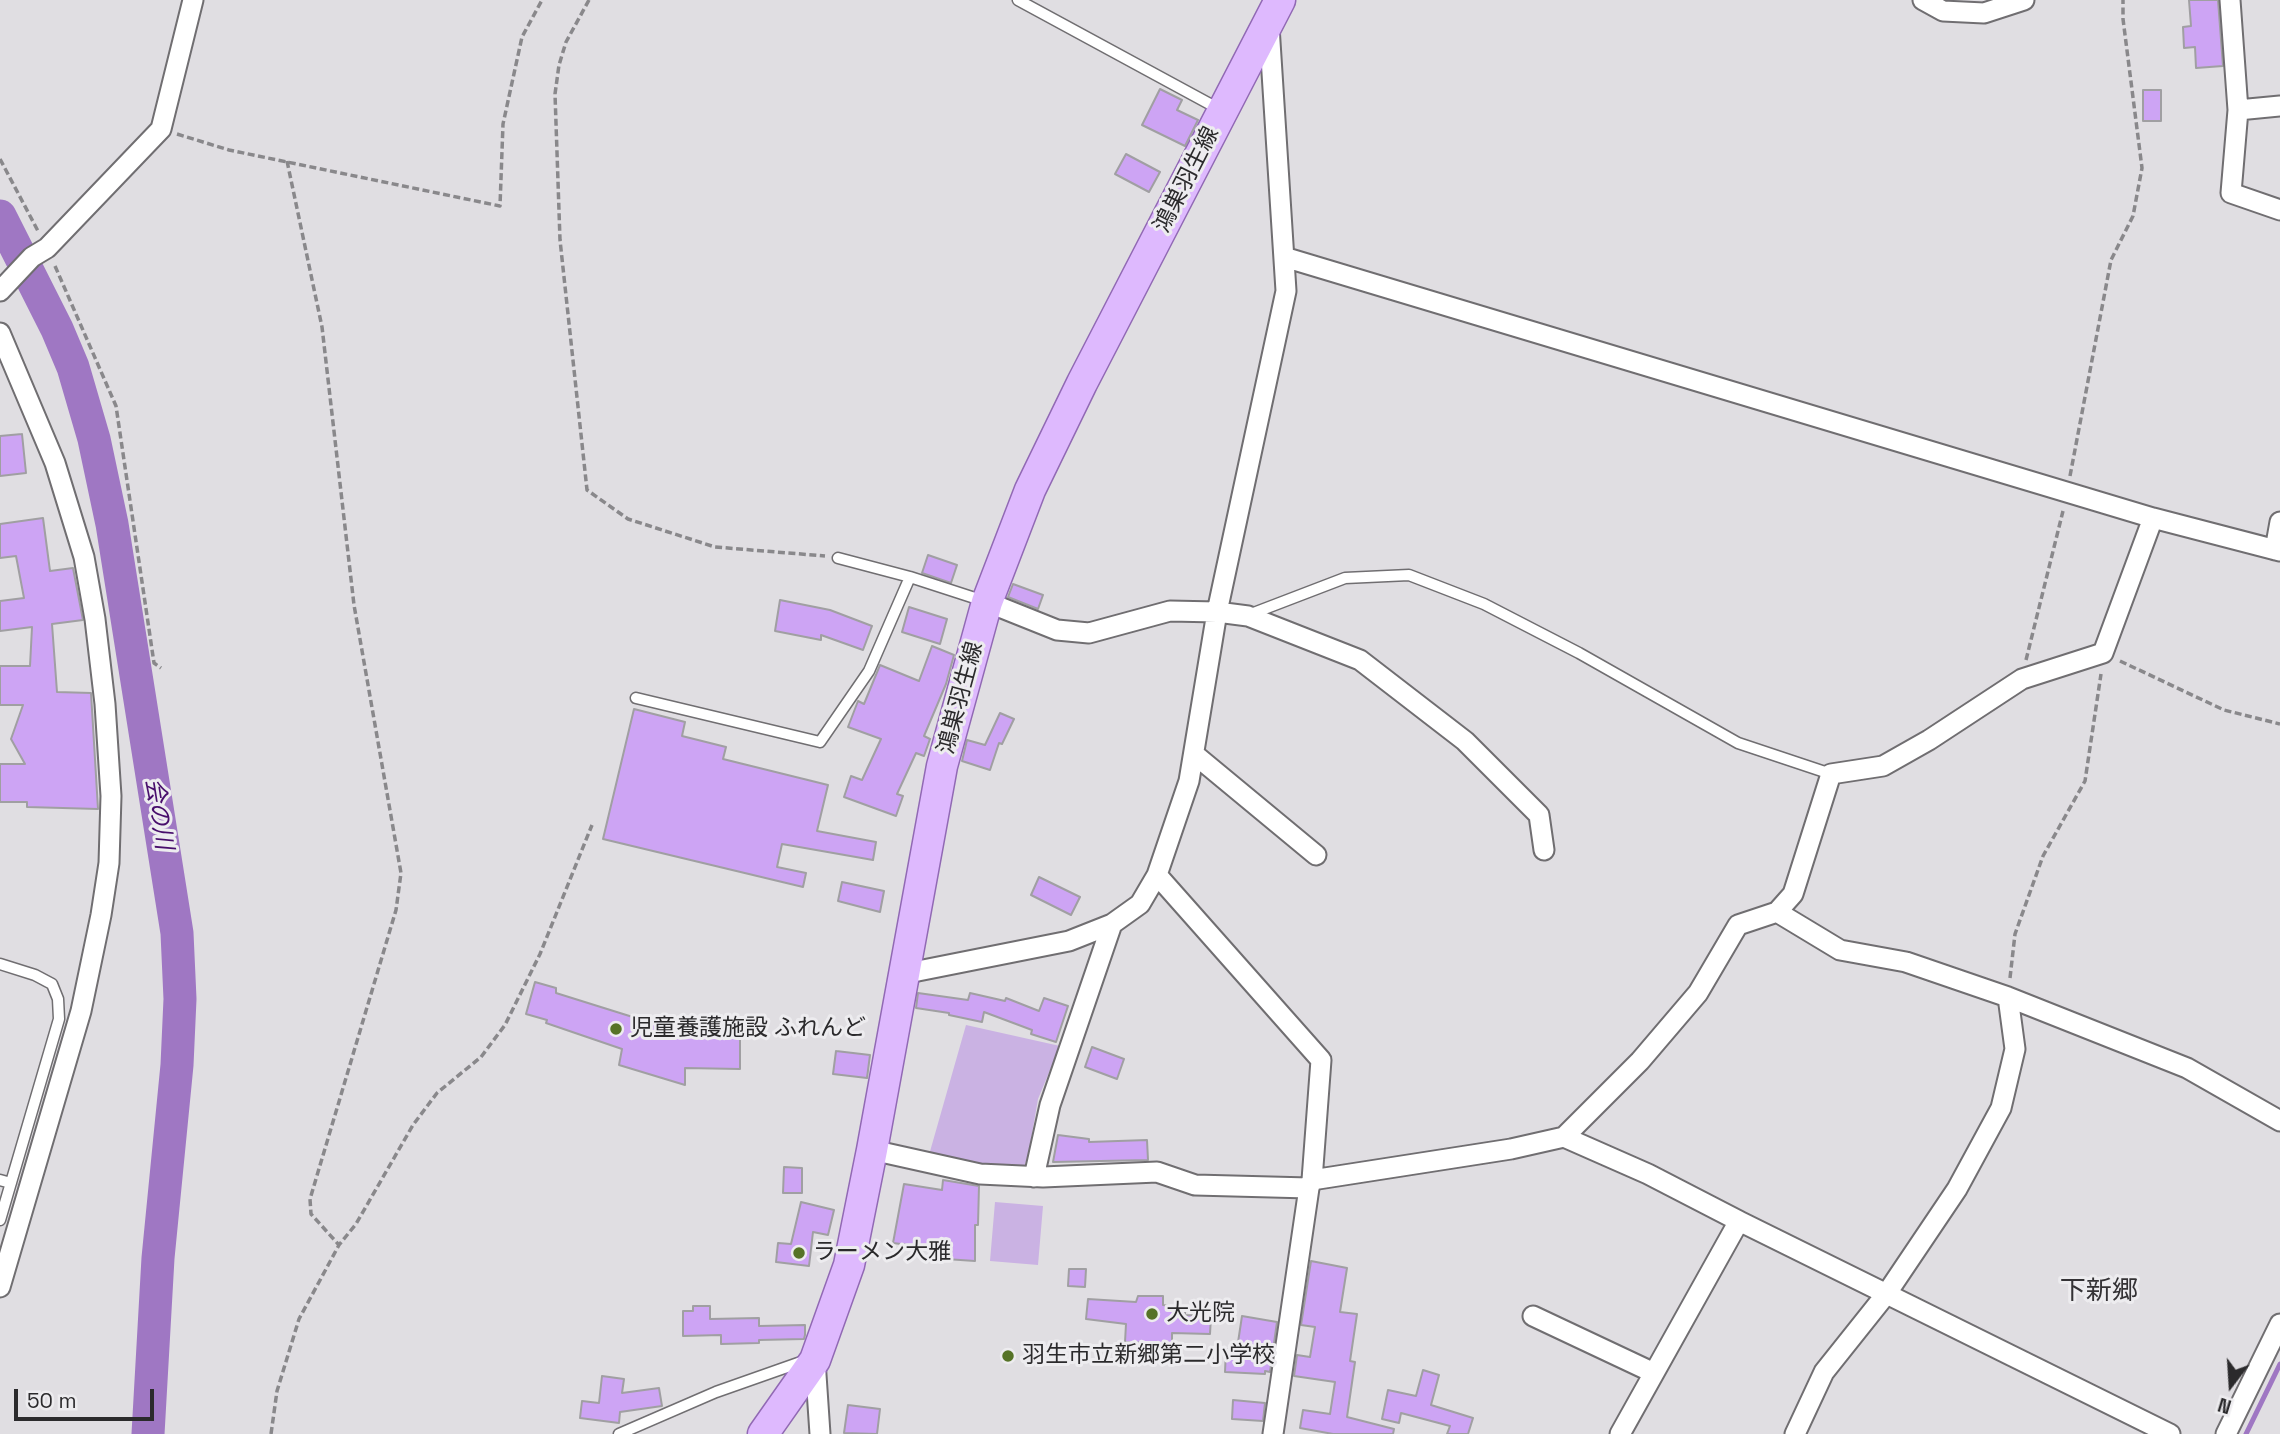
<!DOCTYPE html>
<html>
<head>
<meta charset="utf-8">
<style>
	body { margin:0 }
	#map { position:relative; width:2280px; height:1434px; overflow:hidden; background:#e0dee2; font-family:"Space Grotesk",sans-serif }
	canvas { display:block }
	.north { position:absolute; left:2196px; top:1350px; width:70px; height:70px; -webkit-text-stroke:5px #edecef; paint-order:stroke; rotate:197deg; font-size:19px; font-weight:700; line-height:28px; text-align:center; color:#2b2a2c }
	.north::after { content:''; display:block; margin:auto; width:24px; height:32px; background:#2b2a2c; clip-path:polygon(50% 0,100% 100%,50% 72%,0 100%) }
	.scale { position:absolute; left:14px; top:1389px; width:140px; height:32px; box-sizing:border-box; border:4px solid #2b2a2c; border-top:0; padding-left:9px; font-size:21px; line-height:24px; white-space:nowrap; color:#2b2a2c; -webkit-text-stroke:5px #edecef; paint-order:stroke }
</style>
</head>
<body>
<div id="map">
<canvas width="2280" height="1434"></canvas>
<div class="north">N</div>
<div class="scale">50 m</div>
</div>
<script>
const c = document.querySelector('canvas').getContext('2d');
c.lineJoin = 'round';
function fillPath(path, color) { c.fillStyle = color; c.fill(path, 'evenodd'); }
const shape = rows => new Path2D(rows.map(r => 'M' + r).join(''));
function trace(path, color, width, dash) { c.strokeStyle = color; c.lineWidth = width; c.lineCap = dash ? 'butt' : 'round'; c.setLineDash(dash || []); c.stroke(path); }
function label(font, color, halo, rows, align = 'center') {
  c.font = font + ' "Space Grotesk","Noto Sans JP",sans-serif'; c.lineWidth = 6; c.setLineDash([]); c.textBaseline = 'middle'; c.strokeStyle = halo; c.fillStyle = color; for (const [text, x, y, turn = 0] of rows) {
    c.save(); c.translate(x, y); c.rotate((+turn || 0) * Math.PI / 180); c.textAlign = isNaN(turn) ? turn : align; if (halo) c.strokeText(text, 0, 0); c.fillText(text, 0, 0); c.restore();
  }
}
fillPath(shape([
	[966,1025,1060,1046,1038,1099,1029,1151,1023,1171,985,1168,929,1155],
	[995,1202,1043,1206,1038,1265,990,1261]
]), '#cab2e3');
trace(shape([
	[2246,1434,2280,1364]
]), '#9f77c3', 5);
trace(shape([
	[0,216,57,329,73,367,94,439,112,524,177,933,180,999,177,1065,158,1258,148,1434]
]), '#9f77c3', 33);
const building = shape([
	[2189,0,2218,0,2223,66,2196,68,2195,47,2184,48,2183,27,2191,26,2189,0],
	[1160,89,1182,100,1177,110,1198,120,1185,146,1142,125,1160,89],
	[2143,90,2161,90,2161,121,2143,121,2143,90],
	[1126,154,1160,172,1149,192,1115,174,1126,154],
	[22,434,26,473,0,476,0,436,22,434],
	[43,518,50,571,73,568,83,620,52,624,57,692,91,693,98,809,27,807,27,802,0,802,0,764,25,764,11,739,23,705,0,705,0,666,30,666,32,627,0,631,0,601,24,598,16,556,0,558,0,524,43,518],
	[928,555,957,565,951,583,922,573,928,555],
	[1013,584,1043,595,1038,609,1008,597,1013,584],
	[780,600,830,610,872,626,863,650,821,635,821,640,775,631,780,600],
	[909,607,947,619,940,644,902,632,909,607],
	[932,646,954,655,946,684,924,736,930,739,924,756,916,753,897,794,903,796,896,816,844,797,851,776,862,780,881,739,848,727,858,701,864,704,880,665,919,681,932,646],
	[634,709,685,722,682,736,726,747,723,759,828,785,817,831,876,842,873,860,782,844,777,867,806,873,803,887,603,839,634,709],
	[1000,713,1014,719,1002,744,999,743,990,770,962,761,967,740,985,745,1000,713],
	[1039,877,1080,897,1071,915,1031,895,1039,877],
	[842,882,884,891,880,912,838,901,842,882],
	[535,982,556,988,556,993,703,1039,703,1025,740,1026,740,1069,685,1068,685,1085,619,1065,622,1049,546,1023,547,1020,526,1014,535,982],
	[918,993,968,1000,970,993,1005,1001,1006,998,1039,1011,1044,998,1068,1006,1056,1042,1031,1034,1032,1030,984,1012,982,1022,949,1015,949,1013,916,1008,918,993],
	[1092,1047,1124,1059,1117,1079,1085,1067,1092,1047],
	[836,1051,870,1055,867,1078,833,1074,836,1051],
	[1058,1135,1089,1139,1089,1142,1147,1140,1148,1160,1053,1162,1058,1135],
	[784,1167,802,1168,802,1193,783,1193,784,1167],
	[943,1180,979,1186,978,1225,975,1225,975,1261,931,1258,932,1248,893,1243,904,1184,942,1190,943,1180],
	[801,1202,834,1210,828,1235,813,1232,809,1266,776,1262,778,1243,791,1244,801,1202],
	[1311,1261,1347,1268,1340,1312,1357,1314,1350,1361,1355,1362,1347,1417,1394,1429,1393,1434,1333,1434,1300,1428,1303,1410,1330,1414,1335,1382,1294,1376,1297,1355,1310,1357,1315,1327,1301,1325,1311,1261],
	[1069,1269,1086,1269,1085,1287,1068,1286,1069,1269],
	[1138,1296,1163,1296,1163,1305,1185,1308,1185,1315,1211,1316,1210,1334,1172,1333,1172,1344,1125,1342,1126,1324,1086,1319,1088,1299,1136,1302,1138,1296],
	[693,1306,710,1306,710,1319,759,1318,759,1326,805,1325,805,1335,804,1339,759,1340,759,1343,721,1344,721,1335,683,1336,683,1311,693,1311,693,1306],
	[1242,1316,1277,1322,1270,1372,1265,1371,1265,1374,1225,1372,1226,1349,1237,1349,1242,1316],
	[1423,1370,1439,1375,1431,1405,1473,1418,1468,1434,1447,1434,1450,1426,1401,1413,1399,1423,1382,1419,1388,1390,1416,1396,1423,1370],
	[602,1376,624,1379,622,1393,659,1388,662,1406,620,1412,619,1423,580,1418,582,1401,599,1403,602,1376],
	[1233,1400,1265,1403,1263,1421,1232,1419,1233,1400],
	[848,1405,880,1409,877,1434,844,1433,848,1405]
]);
fillPath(building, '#cda4f4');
trace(building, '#a09fa2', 2);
const lane = shape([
	[1018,0,1219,109],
	[838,558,910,577,984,601],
	[1251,614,1345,578,1409,575,1484,604,1579,653,1738,743,1831,774],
	[636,698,820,742,869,671,910,577],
	[0,964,35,975,52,984,58,999,59,1019,0,1220],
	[0,1180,11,1183],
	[619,1434,716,1392,804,1361]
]);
const street = shape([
	[1923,0,1943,11,1984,13,2024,0],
	[2230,0,2238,110,2280,106],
	[2238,110,2231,193,2280,210],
	[1284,257,2153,518],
	[0,291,32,257,47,248,161,129,193,0],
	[0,333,55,463,84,557,95,619,105,704,111,796,109,863,101,915,81,1011,0,1287],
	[2275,550,2280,522],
	[987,602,1057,630,1089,633,1170,611,1217,612,1248,616,1360,660,1465,741,1539,815,1544,850],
	[1194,754,1316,855],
	[1157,875,1321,1060,1312,1180],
	[1777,912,1793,894,1831,774,1883,766,1929,740,2022,679,2103,653,2153,518,2280,551],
	[904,971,918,971,1069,941,1112,924,1140,904,1157,875,1189,781,1217,612,1286,291,1269,26],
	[1564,1137,1640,1061,1698,993,1738,925,1777,912,1840,950,1906,962,2008,997,2187,1068,2280,1121],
	[872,1150,980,1174,1043,1177,1157,1172,1195,1185,1309,1188,1312,1180,1511,1149,1564,1137,1648,1174,1739,1221],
	[1034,1177,1050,1105,1112,924],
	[1533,1316,1654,1373],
	[815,1360,820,1434],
	[1273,1434,1309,1188],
	[1620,1434,1739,1221,2170,1434],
	[1795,1434,1824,1372,1887,1293,1957,1189,2001,1108,2015,1049,2008,997],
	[2226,1434,2280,1324]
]);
const primary = shape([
	[763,1434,815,1360,849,1265,872,1150,942,766,987,602,1030,490,1082,383,1280,0]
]);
trace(lane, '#706e71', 13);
trace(street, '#706e71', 23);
trace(primary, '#9169b4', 33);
trace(shape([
	[589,0,566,42,559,65,555,94,560,240,587,490,628,519,715,547,825,556],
	[177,134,229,150,500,206,503,124,522,37,542,0],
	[0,159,38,231],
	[287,161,322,327,354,605,401,873,396,910,310,1199,311,1214,339,1245],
	[55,266,116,406,154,663,161,668],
	[2070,476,2111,260,2133,216,2142,168,2123,19,2123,0],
	[2026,660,2063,511],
	[2120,661,2224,710,2280,724],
	[2010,978,2015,934,2043,856,2085,781,2101,674],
	[271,1434,277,1391,299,1319,339,1245,356,1224,413,1125,437,1093,481,1057,505,1025,540,954,592,825]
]), '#89888b', 3.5, [7, 3.5]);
trace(lane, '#fff', 10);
trace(street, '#fff', 19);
trace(primary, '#deb9fe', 30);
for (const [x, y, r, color] of [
	[616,1029,7,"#567327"],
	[799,1253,7,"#567327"],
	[1152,1314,7,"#567327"],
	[1008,1356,7,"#567327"]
]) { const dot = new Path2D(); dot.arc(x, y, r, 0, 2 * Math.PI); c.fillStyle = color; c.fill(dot); trace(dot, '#edecef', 2.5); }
label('23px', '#2b2a2c', '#edecef', [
	["鴻巣羽生線",1187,180,-63],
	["鴻巣羽生線",961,698,-75]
]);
label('23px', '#2b2a2c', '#edecef', [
	["児童養護施設 ふれんど",630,1029],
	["ラーメン大雅",813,1253],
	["大光院",1166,1314],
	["羽生市立新郷第二小学校",1022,1356]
], 'left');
label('italic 24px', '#480e6c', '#edecef', [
	["会の川",158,814,81]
]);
label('26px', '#343235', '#edecef', [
	["下新郷",2099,1292]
]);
</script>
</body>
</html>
